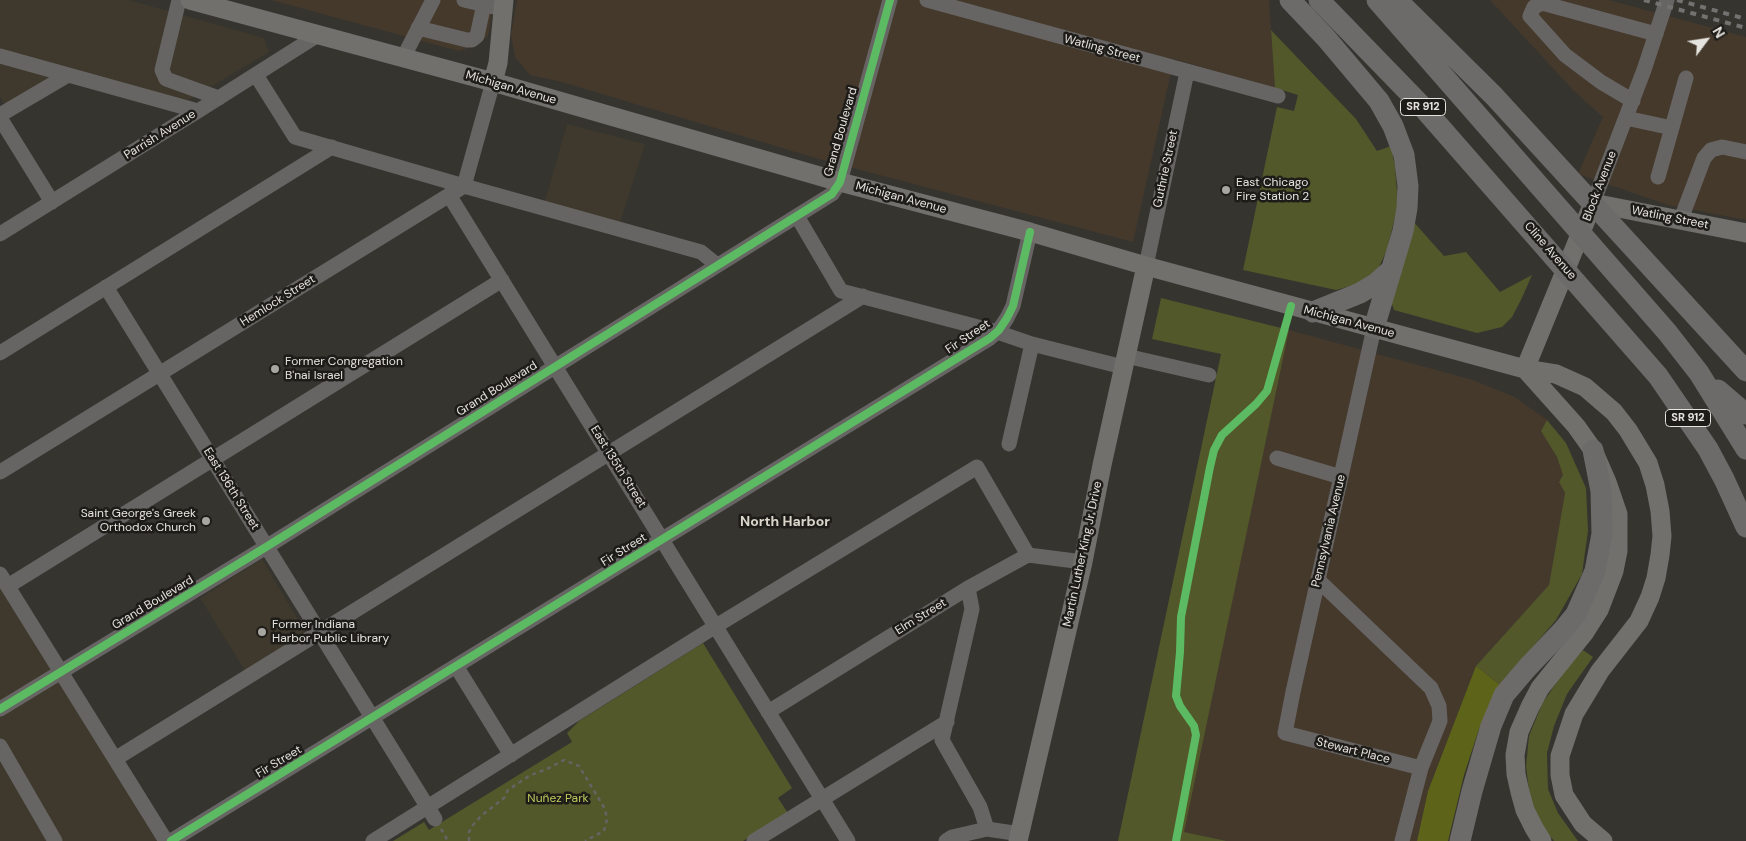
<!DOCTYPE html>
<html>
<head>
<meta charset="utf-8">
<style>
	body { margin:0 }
	#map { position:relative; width:1746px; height:841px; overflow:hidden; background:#35342f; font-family:"DM Sans",sans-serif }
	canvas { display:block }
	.north { position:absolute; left:1681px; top:15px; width:50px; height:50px; -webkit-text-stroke:4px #1e1c18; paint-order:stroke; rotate:59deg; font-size:14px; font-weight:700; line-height:20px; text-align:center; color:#e6e4df }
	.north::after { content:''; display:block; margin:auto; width:18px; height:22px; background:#e6e4df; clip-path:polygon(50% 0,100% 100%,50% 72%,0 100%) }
</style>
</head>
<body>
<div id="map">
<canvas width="1746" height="841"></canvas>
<div class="north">N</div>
</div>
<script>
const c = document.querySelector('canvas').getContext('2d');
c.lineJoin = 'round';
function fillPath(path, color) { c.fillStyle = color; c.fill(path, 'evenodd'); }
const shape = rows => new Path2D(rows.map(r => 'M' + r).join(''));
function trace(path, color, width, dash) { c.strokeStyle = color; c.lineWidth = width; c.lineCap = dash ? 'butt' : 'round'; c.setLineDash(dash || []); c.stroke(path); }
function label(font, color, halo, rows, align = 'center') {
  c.font = font + ' "DM Sans",sans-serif'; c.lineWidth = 5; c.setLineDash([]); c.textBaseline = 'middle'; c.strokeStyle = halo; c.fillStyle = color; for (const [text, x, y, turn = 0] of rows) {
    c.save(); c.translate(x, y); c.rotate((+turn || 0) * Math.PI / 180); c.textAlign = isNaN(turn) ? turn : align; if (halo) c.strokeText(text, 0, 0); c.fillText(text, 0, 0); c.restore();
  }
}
fillPath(shape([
	[0,0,129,0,264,38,269,52,179,106,68,75,8,110,0,97],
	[567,124,645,144,618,229,543,208],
	[262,559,310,640,249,677,200,598],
	[0,574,166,841,0,841]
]), '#3e392c');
fillPath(shape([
	[271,0,494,0,488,36,476,45,459,51],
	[517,0,1269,0,1275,88,1174,59,1133,242,819,159,562,82,530,75,515,57,511,35],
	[1490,0,1609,0,1746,37,1746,220,1668,205,1578,174,1603,117,1574,91],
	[1289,330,1473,380,1515,397,1547,420,1541,431,1557,457,1563,475,1559,482,1565,493,1549,585,1476,666,1428,791,1417,841,1227,841,1183,832]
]), '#45392c');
fillPath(shape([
	[1271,30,1356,119,1377,151,1391,146,1395,167,1398,204,1387,250,1378,269,1360,283,1336,290,1243,270,1277,107,1294,111,1298,95,1275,88],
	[1411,219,1444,256,1466,252,1500,292,1532,275,1521,300,1512,317,1502,327,1477,333,1394,310,1391,301],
	[1161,298,1289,330,1184,832,1227,841,1118,841,1221,354,1152,339],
	[1547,420,1566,443,1586,488,1588,531,1582,574,1556,620,1500,685,1476,666,1549,585,1565,493,1559,482,1563,475,1557,457,1541,431],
	[703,643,792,788,778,798,788,813,743,841,393,841,424,822,429,830,572,742,567,733,579,721],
	[1583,650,1593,657,1567,694,1554,726,1547,753,1548,789,1558,813,1578,841,1554,841,1542,826,1530,798,1526,766,1529,736,1542,704,1564,671]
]), '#52582a');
fillPath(shape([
	[1476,666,1500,685,1479,729,1464,775,1448,841,1417,841,1428,791]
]), '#5d641a');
trace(shape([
	[441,829,448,841],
	[469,841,469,832,473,825,481,816,504,798,508,790,529,776,549,768,564,760,579,766,605,809,607,819,604,831,585,841]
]), '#656463', 2.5, [4, 4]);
trace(shape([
	[179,0,162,70,166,79,219,98],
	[464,0,494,7],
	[927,0,1278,96],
	[418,28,467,40,472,40,477,36,484,4],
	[0,56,198,111],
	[403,58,433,0],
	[256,75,295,137,464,186,701,252,717,265],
	[1633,101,1601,82,1565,55,1530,16,1534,7,1542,3,1656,34],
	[0,115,68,75],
	[0,118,52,202],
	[1626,118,1672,128],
	[1658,177,1686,78],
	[449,195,848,841],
	[1593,203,1644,70,1667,0],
	[797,216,841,291,997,332,1032,344,1123,367],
	[1681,219,1704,158,1711,150,1722,147,1746,152],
	[0,234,198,111,318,35],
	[1146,266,1187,72],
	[106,287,435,819],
	[1374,328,1293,692,1285,733,1421,768],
	[0,353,332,147],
	[1126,356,1209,375],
	[1009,444,1032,344],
	[1277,458,1341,477],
	[0,472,464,186,493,82],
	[0,574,166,841],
	[1318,580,1431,688,1439,706,1440,721,1421,768,1402,841],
	[8,586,502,280],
	[968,588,972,609,942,740,980,807,987,829],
	[456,666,511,755],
	[0,709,266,547,832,194,840,182,890,0],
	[768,712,968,588,1028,555,1083,562],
	[0,746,55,841],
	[115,759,863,296],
	[171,841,990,338,999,330,1007,318,1013,306,1030,232],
	[373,841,716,626,977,467,1028,555],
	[754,841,947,722],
	[946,841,952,837,987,829,1020,834]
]), '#676564', 15);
trace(shape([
	[190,0,493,82,840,182,1030,232,1146,266,1525,369,1556,374,1585,387,1614,412,1628,430,1648,463,1655,485,1660,511,1662,536,1660,555,1656,578,1650,597,1639,621,1600,671,1574,714,1560,756,1560,775,1564,795,1583,824,1603,841],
	[493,82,498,63,504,0],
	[1525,369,1576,426,1593,450,1607,482,1618,514,1618,551,1614,571,1599,610,1585,632,1540,688,1530,707,1519,732,1515,755,1516,774,1520,792,1525,810,1534,828,1542,841],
	[1525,369,1593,203,1746,233],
	[1018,841,1083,562,1102,465,1146,266]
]), '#71706d', 19);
trace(shape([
	[1290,0,1326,38,1379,101,1393,126,1404,155,1408,186,1407,208,1403,231,1374,328],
	[1319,0,1419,103,1658,376,1708,449,1724,479,1746,527],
	[1377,0,1667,332,1699,373,1746,449],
	[1397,0,1494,96,1746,371],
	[1313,312,1360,293,1375,284,1392,269],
	[1718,390,1746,414],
	[1460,841,1472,791,1491,726,1504,695,1527,668,1563,630,1576,614,1595,571,1602,534,1601,491,1593,450]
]), '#6d6b6a', 21);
trace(shape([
	[1644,0,1746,28],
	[1677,0,1746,19]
]), '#737270', 4, [6, 6]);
trace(shape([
	[0,709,266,547,832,194,840,182,890,0],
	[171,841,990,338,999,330,1007,318,1013,306,1030,232],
	[1176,841,1196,735,1194,726,1180,706,1176,696,1180,652,1181,617,1210,467,1214,450,1222,435,1256,404,1267,391,1291,306]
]), '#5cba63', 8);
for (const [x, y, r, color] of [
	[1226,190,5,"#a8a6a1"],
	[275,369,5,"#a8a6a1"],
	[206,521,5,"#a8a6a1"],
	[262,632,5,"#a8a6a1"]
]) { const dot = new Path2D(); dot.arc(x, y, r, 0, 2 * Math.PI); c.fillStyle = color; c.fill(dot); trace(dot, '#1e1c18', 2); }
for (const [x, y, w] of [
	[1423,107,45],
	[1688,418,45]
]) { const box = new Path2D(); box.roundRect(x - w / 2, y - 8.5, w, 17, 4); c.fillStyle = '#1e1c18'; c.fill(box); trace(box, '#e6e4df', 1); }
label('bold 11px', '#e6e4df', null, [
	["SR 912",1423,107],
	["SR 912",1688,418]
]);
label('12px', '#e6e4df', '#1e1c18', [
	["Watling Street",1102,49,15],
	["Michigan Avenue",511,88,16],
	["Grand Boulevard",841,132,-74],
	["Parrish Avenue",160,135,-32],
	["Guthrie Street",1166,169,-78],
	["Block Avenue",1600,186,-69],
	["Michigan Avenue",901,198,15],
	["Watling Street",1670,218,11],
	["Cline Avenue",1550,251,49],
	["Hemlock Street",278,301,-32],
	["Michigan Avenue",1349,322,15],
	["Fir Street",968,337,-34],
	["Grand Boulevard",497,389,-32],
	["East 135th Street",618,467,58],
	["East 136th Street",231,489,58],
	["Pennsylvania Avenue",1329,531,-77],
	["Fir Street",624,550,-32],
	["Martin Luther King Jr. Drive",1083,554,-78],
	["Grand Boulevard",153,603,-31],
	["Elm Street",921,617,-32],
	["Stewart Place",1353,751,14],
	["Fir Street",279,762,-31]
]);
label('12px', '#e6e4df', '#1e1c18', [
	["East Chicago",1236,183],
	["Fire Station 2",1236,197],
	["Former Congregation",285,362],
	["B'nai Israel",285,376],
	["Saint George's Greek",196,514,"right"],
	["Orthodox Church",196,528,"right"],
	["Former Indiana",272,625],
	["Harbor Public Library",272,639]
], 'left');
label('12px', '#bdcb5d', '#1e1c18', [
	["Nuñez Park",558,799]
]);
label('bold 14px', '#dad6cb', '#1e1c18', [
	["North Harbor",785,522]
]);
</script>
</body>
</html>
